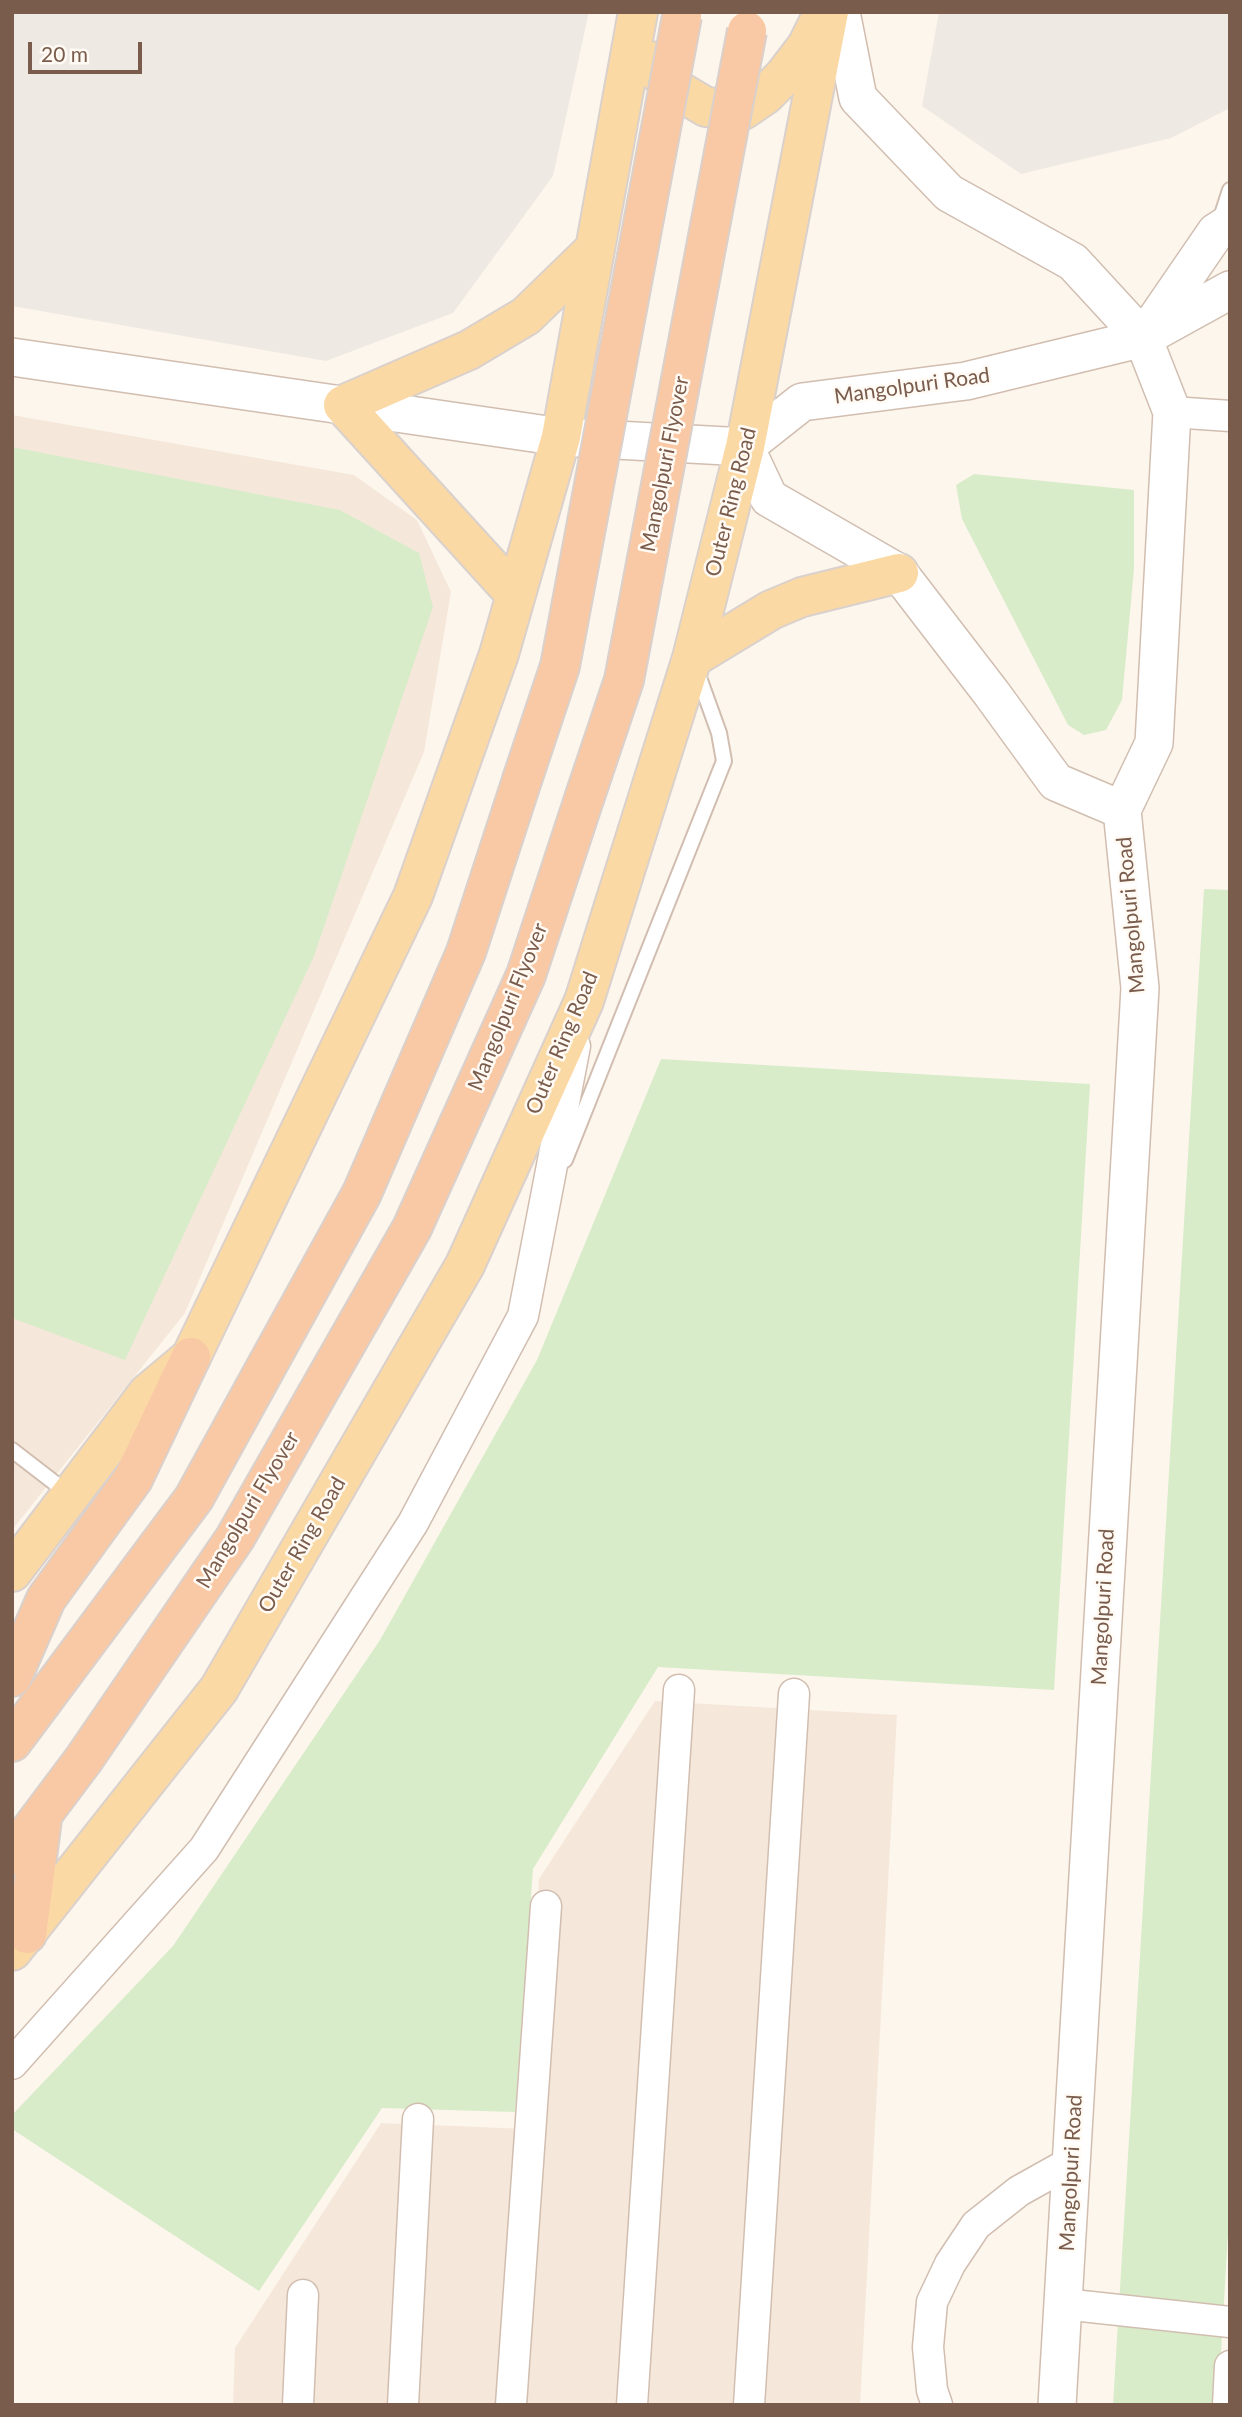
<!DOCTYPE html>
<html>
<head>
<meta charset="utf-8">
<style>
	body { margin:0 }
	#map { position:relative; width:1242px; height:2417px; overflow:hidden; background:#fdf6ec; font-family:Lato,sans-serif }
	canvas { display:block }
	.frame { position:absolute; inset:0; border:14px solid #7a5c4d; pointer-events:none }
	.scale { position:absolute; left:28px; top:42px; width:114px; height:32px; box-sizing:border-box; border:4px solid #7a5c4d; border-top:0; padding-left:9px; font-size:21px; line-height:24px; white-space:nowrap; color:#7a5c4d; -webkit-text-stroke:5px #fffaf3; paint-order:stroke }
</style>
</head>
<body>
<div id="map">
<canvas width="1242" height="2417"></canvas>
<div class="frame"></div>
<div class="scale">20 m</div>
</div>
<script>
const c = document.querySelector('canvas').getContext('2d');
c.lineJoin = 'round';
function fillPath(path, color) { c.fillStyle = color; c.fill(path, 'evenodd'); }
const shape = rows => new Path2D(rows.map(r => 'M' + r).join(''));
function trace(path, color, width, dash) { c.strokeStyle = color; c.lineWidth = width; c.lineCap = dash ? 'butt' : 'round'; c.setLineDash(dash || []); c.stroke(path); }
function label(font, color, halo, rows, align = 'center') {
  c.font = font + ' Lato,sans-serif'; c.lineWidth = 5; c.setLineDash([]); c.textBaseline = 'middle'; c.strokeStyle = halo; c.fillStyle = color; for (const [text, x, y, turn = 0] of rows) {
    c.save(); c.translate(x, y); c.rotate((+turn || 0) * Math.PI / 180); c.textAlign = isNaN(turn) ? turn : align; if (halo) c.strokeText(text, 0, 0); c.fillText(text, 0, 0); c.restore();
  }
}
fillPath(shape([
	[12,415,354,475,417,520,451,592,424,752,185,1313,12,1530],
	[655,1701,897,1715,860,2405,233,2405,235,2348,381,2123,528,2129,539,1879]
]), '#f5e8da');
fillPath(shape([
	[12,12,589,12,553,176,453,313,326,361,12,306],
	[939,12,1230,12,1230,108,1171,138,1021,174,922,106]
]), '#efe9e4');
fillPath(shape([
	[12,447,340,510,419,553,433,607,314,956,125,1360,12,1318],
	[974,474,1134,490,1134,569,1122,700,1106,730,1084,735,1068,725,962,519,956,485],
	[1204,889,1230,890,1230,2198,1218,2405,1113,2405],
	[661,1059,1090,1084,1054,1690,658,1667,533,1869,515,2112,382,2108,259,2291,12,2129,12,2115,173,1946,380,1640,537,1360]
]), '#d8ecc9');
const service = shape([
	[1219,224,1230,190],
	[565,1160,724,761,719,733,697,672],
	[12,1450,69,1494]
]);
const minor = shape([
	[1172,412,1230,416],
	[12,2064,204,1849,413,1523,523,1316,575,1046],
	[1063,2304,1230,2322],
	[298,2405,303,2295],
	[403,2405,418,2119],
	[511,2405,546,1906],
	[632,2405,679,1690],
	[749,2405,794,1694],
	[937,2405,932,2390,928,2347,932,2302,950,2264,976,2225,1019,2191,1071,2162],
	[1228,2405,1230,2366]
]);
const tertiary = shape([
	[841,12,858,98,949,193,1073,262,1143,338,1172,412,1154,743,1122,810,1140,988,1057,2405],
	[1148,331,1216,232,1230,223],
	[12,357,561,437,745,447],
	[745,447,769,498,899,573,992,694,1056,782,1122,810],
	[745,447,802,402,966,381,1143,338,1230,290]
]);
const primary = shape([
	[651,61,654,69,679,91,706,107,743,110,765,95,784,76,807,46,818,24],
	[516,595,343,405,469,350,526,316,595,249],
	[692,658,771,610,802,597,899,573],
	[12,1572,148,1393,191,1357,413,896,499,654,561,437,638,12],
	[12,1951,219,1689,465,1265,584,1001,692,658,745,447,829,12]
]);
const trunk = shape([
	[12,1677,46,1599,133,1479,191,1357],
	[12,1742,194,1498,362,1193,466,952,522,780],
	[12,1855,84,1759,235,1538,412,1228,526,975,584,799],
	[27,1934,42,1819]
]);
trace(service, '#d1beb0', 18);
trace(minor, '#d1beb0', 33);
trace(tertiary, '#d1beb0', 40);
trace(primary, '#dad1cd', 42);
trace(trunk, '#dad1cd', 42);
trace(service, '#fff', 14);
trace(minor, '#fff', 30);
trace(tertiary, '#fff', 37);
trace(primary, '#fbd9a5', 38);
trace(trunk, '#f9c8a4', 38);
const trunkBridge = shape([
	[522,780,560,666,682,16],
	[584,799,624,680,747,31]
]);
trace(trunkBridge, '#dad1cd', 42, []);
trace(trunkBridge, '#f9c8a4', 38);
label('21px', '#7a5c4d', '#fffaf3', [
	["Mangolpuri Road",912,386,-8],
	["Mangolpuri Flyover",665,464,-79],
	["Outer Ring Road",731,502,-76],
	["Mangolpuri Road",1131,915,-95],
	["Mangolpuri Flyover",508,1007,-68],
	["Outer Ring Road",562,1043,-67],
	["Mangolpuri Flyover",248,1510,-59],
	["Outer Ring Road",302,1545,-60],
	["Mangolpuri Road",1103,1607,-87],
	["Mangolpuri Road",1071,2173,-87]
]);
</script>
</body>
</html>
